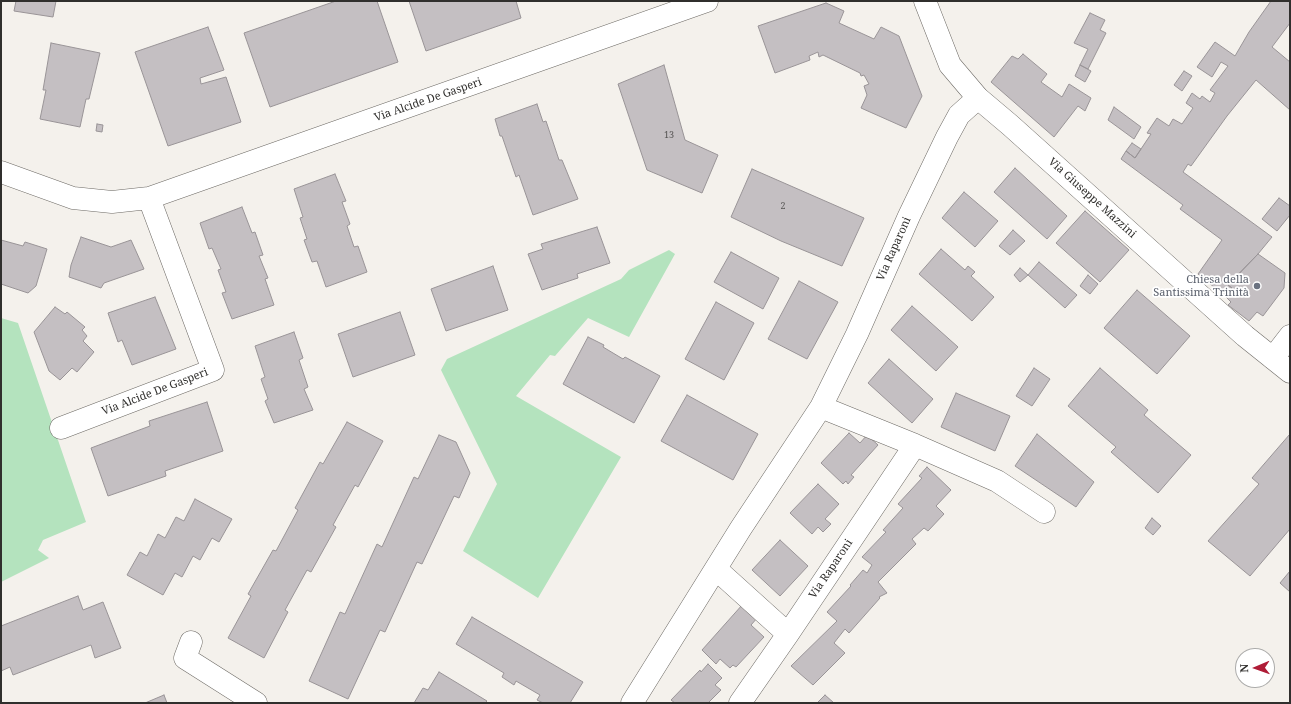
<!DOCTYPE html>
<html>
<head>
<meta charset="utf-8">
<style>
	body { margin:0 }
	#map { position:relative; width:1291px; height:704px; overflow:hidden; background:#f4f1ec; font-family:"Noto Serif",serif }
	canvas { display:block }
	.frame { position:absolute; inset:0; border:2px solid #302f2d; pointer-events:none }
	.north { position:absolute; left:1235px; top:648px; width:40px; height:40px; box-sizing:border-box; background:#fff; border:1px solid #acacab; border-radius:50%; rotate:268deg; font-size:11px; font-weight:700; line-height:16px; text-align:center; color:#302f2d }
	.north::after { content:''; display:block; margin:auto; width:14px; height:18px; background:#af1c37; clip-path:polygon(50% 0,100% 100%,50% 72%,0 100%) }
</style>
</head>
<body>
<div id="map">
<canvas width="1291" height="704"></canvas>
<div class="frame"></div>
<div class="north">N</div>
</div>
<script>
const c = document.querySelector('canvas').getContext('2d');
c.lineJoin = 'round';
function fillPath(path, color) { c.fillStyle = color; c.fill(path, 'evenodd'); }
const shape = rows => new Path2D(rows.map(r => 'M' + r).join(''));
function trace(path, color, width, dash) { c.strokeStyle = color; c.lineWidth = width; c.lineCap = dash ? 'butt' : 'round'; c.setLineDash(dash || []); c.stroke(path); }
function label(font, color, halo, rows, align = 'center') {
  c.font = font + ' "Noto Serif",serif'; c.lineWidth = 3.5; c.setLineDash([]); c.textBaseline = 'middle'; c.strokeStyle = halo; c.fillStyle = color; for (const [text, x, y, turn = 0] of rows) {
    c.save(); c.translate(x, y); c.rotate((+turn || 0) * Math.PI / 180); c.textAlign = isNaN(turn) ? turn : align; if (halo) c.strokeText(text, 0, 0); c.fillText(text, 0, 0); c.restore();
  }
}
fillPath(shape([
	[669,250,675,254,629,337,588,318,555,356,550,355,516,396,621,457,538,598,463,551,497,484,441,370,447,359,621,279,629,270],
	[1,318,18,323,86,522,43,540,38,550,49,558,1,582]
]), '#b4e3be');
const building = shape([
	[16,1,56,1,53,17,14,11,16,1],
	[336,1,377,1,398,62,270,107,244,33,336,1],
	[409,1,516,1,521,18,426,51,409,1],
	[1271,1,1290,1,1290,23,1272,47,1290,62,1290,110,1256,80,1227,116,1191,166,1188,164,1183,172,1272,237,1258,254,1228,285,1232,288,1225,296,1198,274,1222,240,1180,209,1183,205,1121,159,1126,151,1135,158,1151,134,1147,133,1157,118,1169,126,1173,119,1182,124,1193,108,1186,103,1192,93,1200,99,1202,96,1210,102,1215,93,1210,90,1228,66,1221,62,1212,77,1197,67,1215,42,1235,56,1249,32,1271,1],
	[826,3,844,11,839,23,874,39,881,27,899,36,922,96,906,128,861,108,867,95,864,86,869,84,864,75,861,76,860,73,823,55,819,57,818,52,809,56,810,60,775,73,758,26,826,3],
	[1090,13,1105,20,1100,30,1106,33,1088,69,1080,65,1088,49,1074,43,1090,13],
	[208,27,224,70,200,78,201,84,226,77,241,122,168,146,135,52,208,27],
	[51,43,100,53,89,99,86,99,80,127,40,119,46,90,43,90,51,43],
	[1023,54,1047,74,1041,82,1062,97,1069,84,1091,98,1085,111,1078,106,1054,137,991,82,1012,56,1018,59,1023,54],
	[664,65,685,140,718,155,702,193,647,170,618,84,664,65],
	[1080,65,1091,71,1085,82,1075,76,1080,65],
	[1184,71,1192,76,1182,91,1174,85,1184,71],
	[537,104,543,122,546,121,559,160,562,160,578,199,533,215,519,175,516,177,502,136,500,136,495,119,537,104],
	[1114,107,1141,127,1134,139,1108,120,1114,107],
	[97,124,103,125,102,132,96,131,97,124],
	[1132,143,1141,149,1135,158,1126,151,1132,143],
	[1015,168,1067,216,1047,239,994,192,1015,168],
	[752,169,864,218,842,266,781,241,731,217,752,169],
	[335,174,346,201,342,202,350,224,347,226,354,247,358,246,367,272,326,287,317,261,312,262,304,240,307,239,300,218,303,217,294,189,335,174],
	[964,192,998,221,975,247,942,218,964,192],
	[1279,198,1290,206,1290,215,1277,231,1262,219,1279,198],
	[242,207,252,233,255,232,263,255,259,256,268,278,265,279,274,305,232,319,222,293,226,292,218,270,221,269,212,248,209,249,200,223,242,207],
	[1085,211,1129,250,1100,282,1056,243,1085,211],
	[597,227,610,263,577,274,578,278,542,290,528,254,543,249,541,244,597,227],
	[1013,230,1025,241,1010,255,999,246,1013,230],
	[81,237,111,247,131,240,144,269,104,283,101,288,69,277,71,265,81,237],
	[1,240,23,246,25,242,47,249,36,286,28,293,1,284,1,240],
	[941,249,965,270,968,266,975,272,971,276,994,297,972,321,919,274,941,249],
	[731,252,779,278,763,309,714,282,731,252],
	[1258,254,1285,273,1284,288,1263,316,1257,312,1249,321,1228,305,1231,302,1225,296,1232,288,1228,285,1258,254],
	[1039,262,1077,295,1065,308,1028,275,1039,262],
	[493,266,508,310,446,331,431,289,493,266],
	[1020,268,1028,275,1020,282,1014,275,1020,268],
	[1088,275,1098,284,1090,294,1080,286,1088,275],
	[799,281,838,302,807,359,768,339,799,281],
	[1137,290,1190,336,1157,374,1104,328,1137,290],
	[155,297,176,349,132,365,122,340,118,342,108,313,155,297],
	[716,302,754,323,724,380,685,359,716,302],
	[912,306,958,347,936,371,891,330,912,306],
	[55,307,65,314,67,312,85,327,82,330,87,336,83,341,94,352,77,372,72,368,60,380,49,371,34,332,55,307],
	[400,312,415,355,353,377,338,334,400,312],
	[294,332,303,358,299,360,308,387,304,389,313,410,274,423,265,401,268,399,261,379,265,377,255,346,294,332],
	[588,337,604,345,603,347,623,359,625,357,660,376,634,423,563,384,588,337],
	[889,359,933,399,912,423,868,383,889,359],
	[1034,368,1050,379,1032,406,1016,396,1034,368],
	[1100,368,1148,410,1144,415,1191,455,1158,493,1111,452,1116,447,1068,406,1100,368],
	[956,393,1010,416,995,451,941,427,956,393],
	[687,395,758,434,733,480,661,441,687,395],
	[207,402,223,451,165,471,166,476,108,496,91,448,150,426,149,421,207,402],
	[347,422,383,441,358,487,355,485,333,525,336,527,311,572,307,570,285,610,288,612,264,658,228,638,251,596,248,594,273,550,276,551,298,510,295,508,320,462,323,464,347,422],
	[849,433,860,443,867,435,878,445,851,475,854,477,848,484,846,481,843,484,821,463,849,433],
	[1037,434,1094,482,1076,507,1015,466,1037,434],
	[1290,434,1290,529,1250,576,1208,541,1259,484,1252,478,1290,434],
	[439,435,456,442,470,473,459,498,454,496,422,564,417,562,385,632,380,630,348,699,309,681,340,612,345,614,377,544,382,547,414,477,418,479,439,435],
	[927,467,951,490,936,506,944,514,928,531,924,528,912,539,916,544,878,582,887,593,879,597,880,598,849,633,845,629,834,643,845,653,813,685,791,666,837,621,827,612,851,586,850,585,863,570,867,573,872,565,862,557,886,532,883,530,903,508,898,504,922,478,919,476,927,467],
	[818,484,839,504,825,519,831,524,823,532,818,527,812,534,790,513,818,484],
	[195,499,232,519,219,542,212,538,200,560,193,556,182,577,175,573,163,595,127,575,140,552,147,556,158,534,165,538,176,517,184,521,195,499],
	[1152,518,1161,526,1153,535,1145,528,1152,518],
	[780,540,808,566,780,596,752,570,780,540],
	[1290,571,1290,592,1280,583,1290,571],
	[78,596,83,610,103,602,121,648,95,658,91,645,13,675,10,667,1,671,1,626,78,596],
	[743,604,758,617,751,625,764,637,736,667,733,665,730,668,720,659,716,664,702,650,743,604],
	[472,617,583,682,570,703,543,703,537,700,540,695,516,681,514,685,502,677,504,673,456,644,472,617],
	[708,664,722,678,715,685,721,690,708,703,675,703,671,700,700,670,701,672,708,664],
	[439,672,487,701,485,703,414,703,423,688,428,690,439,672],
	[164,695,167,703,145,703,164,695],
	[825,695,834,703,817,703,825,695]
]);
fillPath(building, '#c4bfc2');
trace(building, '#999497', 1);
const minor = shape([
	[1,172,73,198,112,202,149,198,707,1],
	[1273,358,1290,336],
	[821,407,915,445,997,481,1044,512],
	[61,428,213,370,149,198],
	[716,569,788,634],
	[191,642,185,658,256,703],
	[632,703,741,528,821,407,857,334,909,216,947,137,959,115,978,98],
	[740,703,788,634,915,445]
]);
const tertiary = shape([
	[925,1,950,65,978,98,1010,125,1245,336,1290,372]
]);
trace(minor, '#6c6964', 23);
trace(tertiary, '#6c6964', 23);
trace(minor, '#fff', 22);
trace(tertiary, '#fff', 22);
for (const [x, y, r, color] of [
	[1257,286,4,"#6b7280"]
]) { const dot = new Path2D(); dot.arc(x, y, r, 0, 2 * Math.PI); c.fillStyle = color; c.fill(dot); trace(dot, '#fff', 1.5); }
label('9px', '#555352', null, [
	["13",669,135],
	["2",783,206]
]);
label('11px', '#302f2d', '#fff', [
	["Via Alcide De Gasperi",428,100,-19],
	["Via Giuseppe Mazzini",1092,198,42],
	["Via Raparoni",894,249,-66],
	["Via Alcide De Gasperi",155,392,-21],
	["Via Raparoni",831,569,-56]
]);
label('11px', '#5b616d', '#fff', [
	["Chiesa della",1249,280],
	["Santissima Trinità",1249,293]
], 'right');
</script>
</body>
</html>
